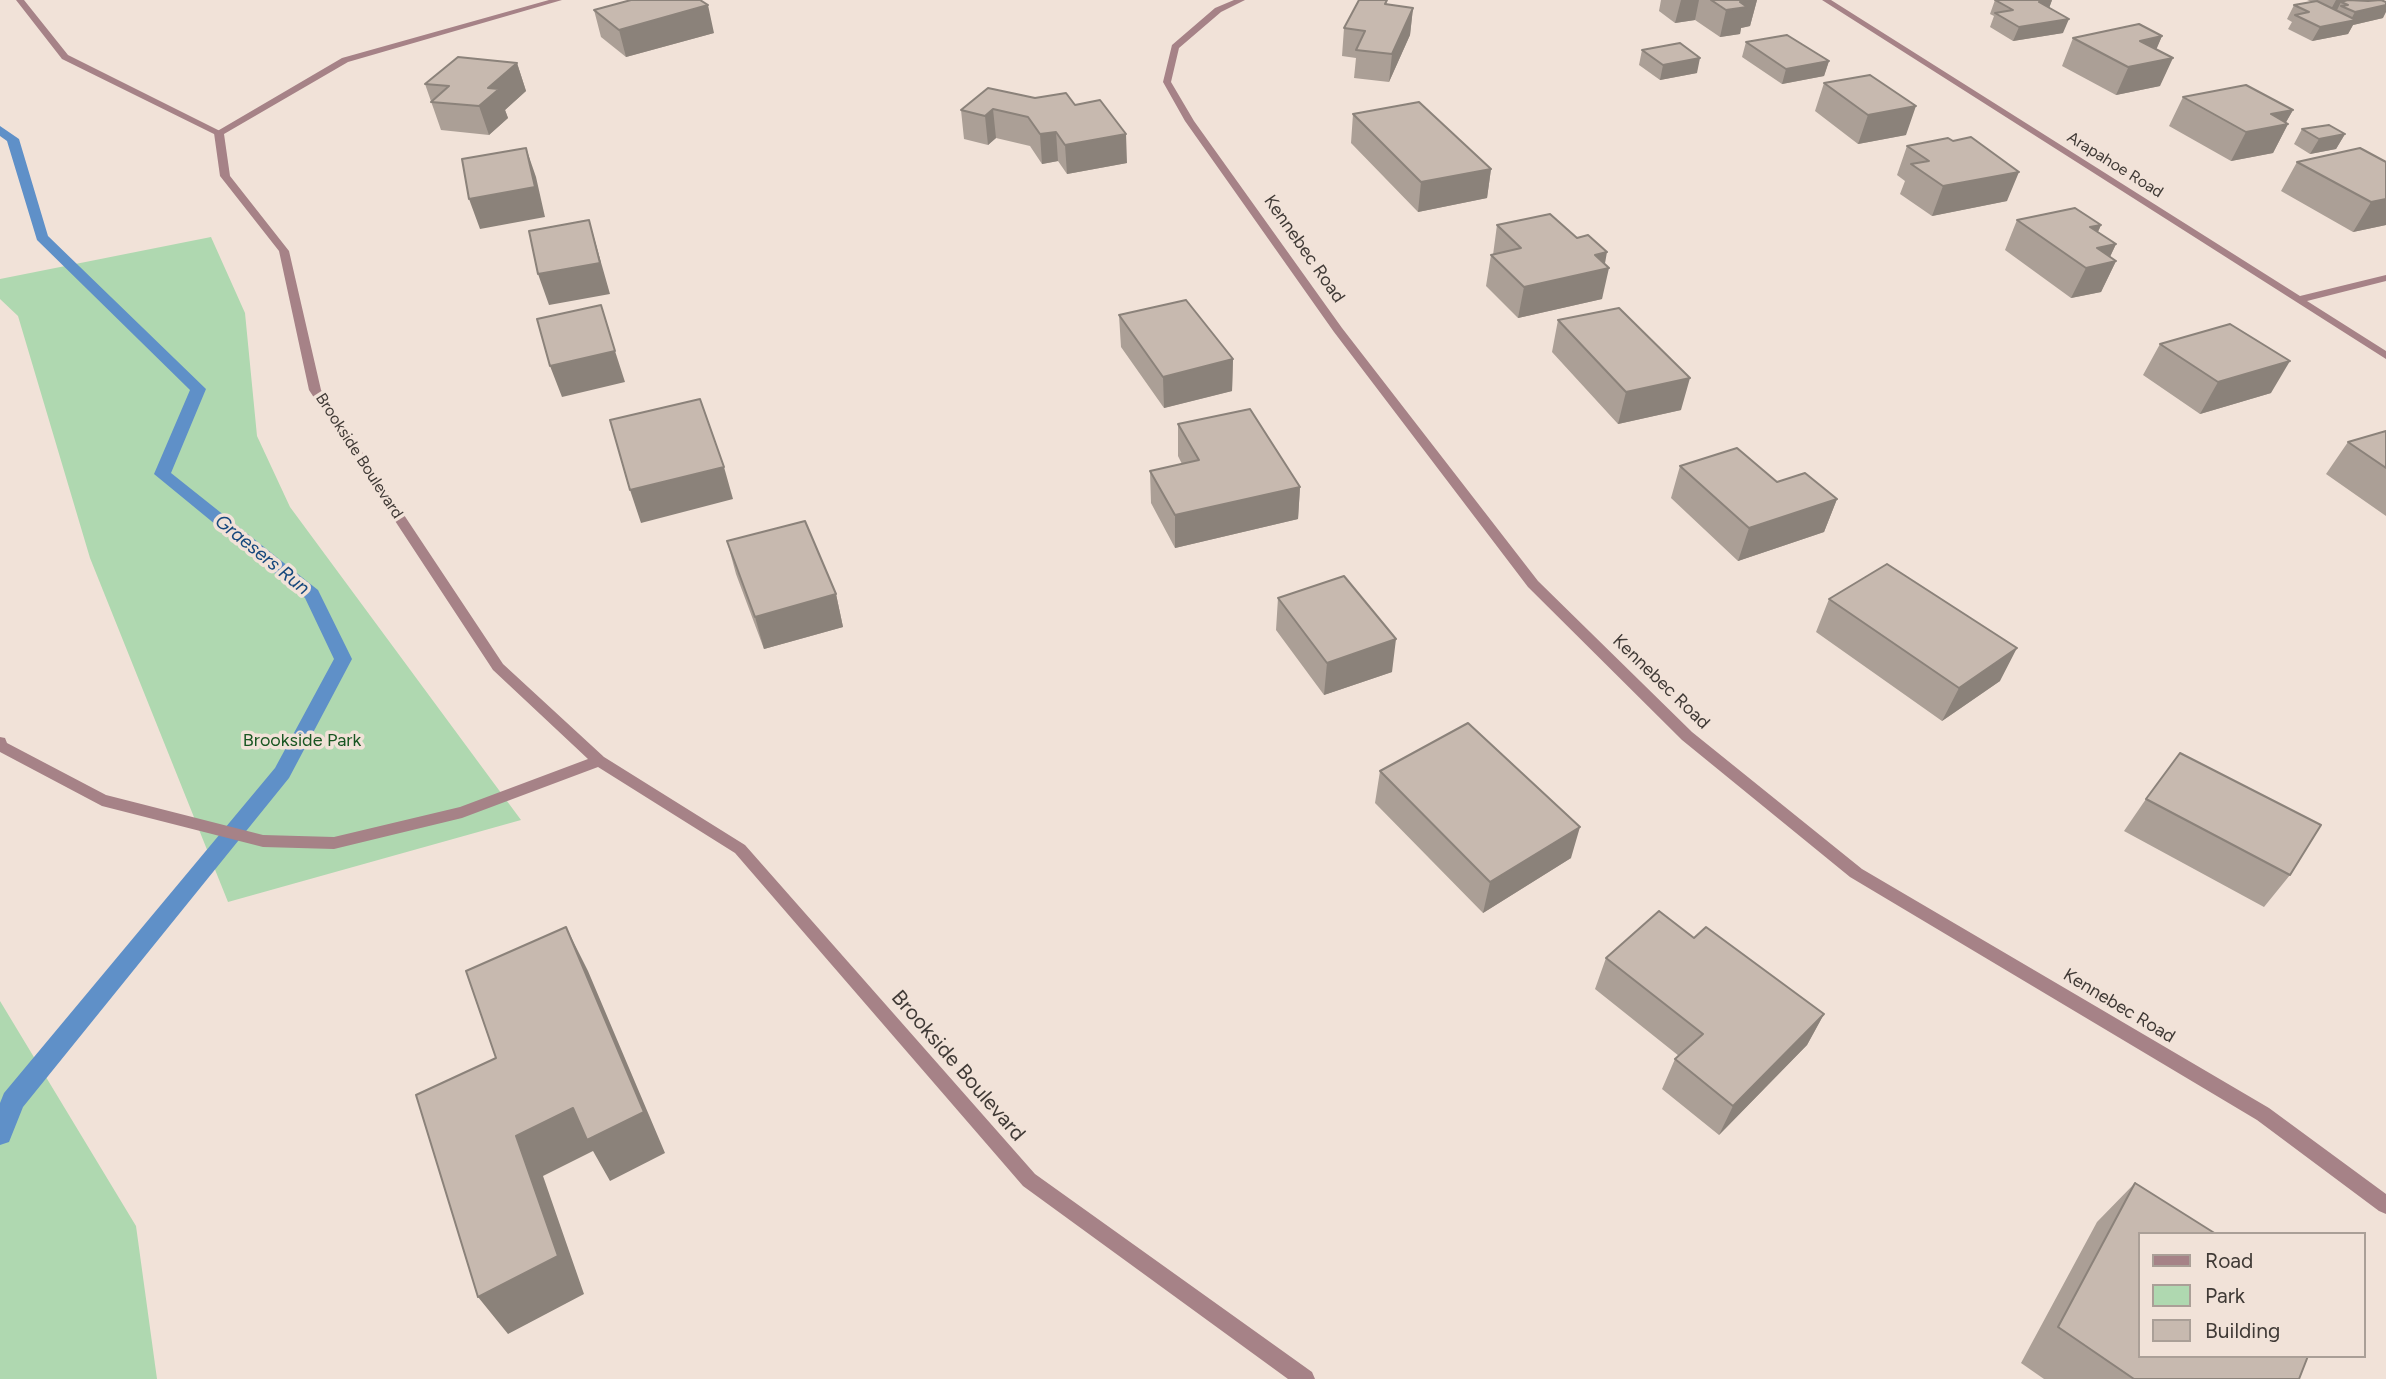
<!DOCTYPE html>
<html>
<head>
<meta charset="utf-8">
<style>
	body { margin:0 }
	#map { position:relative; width:2386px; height:1379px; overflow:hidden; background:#f1e2d8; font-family:Figtree,sans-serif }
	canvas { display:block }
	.legend { position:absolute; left:2138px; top:1232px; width:228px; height:126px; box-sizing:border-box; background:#f1e2d8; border:2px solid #aa9f97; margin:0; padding:9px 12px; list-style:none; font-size:21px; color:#403a36 }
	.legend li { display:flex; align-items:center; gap:14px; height:35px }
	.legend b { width:35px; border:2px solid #aa9f97 }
</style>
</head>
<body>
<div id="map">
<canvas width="2386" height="1379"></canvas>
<ul class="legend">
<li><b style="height:9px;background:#a68287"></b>Road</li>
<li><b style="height:19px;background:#afd8b0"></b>Park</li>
<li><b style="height:19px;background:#c7b9af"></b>Building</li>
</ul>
</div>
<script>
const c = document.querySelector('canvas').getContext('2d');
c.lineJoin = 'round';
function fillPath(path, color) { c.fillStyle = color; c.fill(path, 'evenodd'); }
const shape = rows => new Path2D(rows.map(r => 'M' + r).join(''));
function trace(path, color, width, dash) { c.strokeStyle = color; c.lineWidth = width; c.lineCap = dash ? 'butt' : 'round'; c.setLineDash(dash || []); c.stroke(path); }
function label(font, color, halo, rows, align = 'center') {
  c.font = font + ' Figtree,sans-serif'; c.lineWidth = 7; c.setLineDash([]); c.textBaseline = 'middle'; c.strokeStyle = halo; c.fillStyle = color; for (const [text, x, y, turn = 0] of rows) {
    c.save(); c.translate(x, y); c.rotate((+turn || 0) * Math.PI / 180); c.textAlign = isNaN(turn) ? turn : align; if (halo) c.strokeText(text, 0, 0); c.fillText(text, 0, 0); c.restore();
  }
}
fillPath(shape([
	[211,237,245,313,257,436,290,507,521,820,228,902,90,558,18,316,0,299,0,279],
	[0,1001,136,1226,157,1379,0,1379]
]), '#afd8b0');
fillPath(shape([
	[0,126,19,139,48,236,206,389,171,473,318,590,352,659,289,778,23,1107,9,1142,0,1145,0,1103,4,1093,275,768,334,659,305,598,154,474,190,390,37,240,7,141,0,136,0,126]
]), '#5f90c8');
fillPath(shape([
	[16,0,24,0,68,55,224,133,216,135,62,59,16,0]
]), '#a68287');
fillPath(shape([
	[549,0,562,0,348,62,224,134,230,176,289,251,321,390,503,664,604,757,745,845,1035,1174,1312,1372,1315,1379,1288,1379,1023,1186,735,853,598,767,462,818,334,849,263,847,102,806,0,752,0,737,5,738,7,743,106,795,263,835,334,837,460,807,588,759,493,670,309,390,279,251,220,176,214,133,342,58,549,0],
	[1234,0,1245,0,1221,12,1179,48,1171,82,1194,121,1342,328,1538,581,1692,732,1862,869,2269,1108,2386,1194,2386,1214,2379,1211,2257,1120,1850,877,1682,740,1528,587,1334,332,1185,121,1163,82,1172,45,1215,8,1234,0],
	[1822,0,1831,0,2300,296,2386,275,2386,281,2307,301,2386,351,2386,359,1822,0]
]), '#a68287');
fillPath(shape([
	[1661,0,1757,0,1750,26,1741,28,1740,34,1720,37,1695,20,1675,23,1659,11],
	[1995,0,2052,0,2049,8,2063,33,2013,41,1990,27,1994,16,1990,14],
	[2307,0,2371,0,2383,18,2353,25,2348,34,2312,41,2288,29,2292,22,2287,19,2294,5,2312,2],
	[1386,4,1413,8,1410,35,1389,82,1354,78,1356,58,1342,56,1344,28],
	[594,10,714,33,626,57,601,37],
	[2162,36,2156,49,2160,86,2116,95,2062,66,2073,38],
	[1746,42,1829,61,1824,76,1782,84,1742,57],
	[1642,50,1697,73,1660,80,1639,65],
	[517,63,526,91,505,110,508,118,489,135,441,130,425,84],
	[1824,83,1906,135,1858,144,1815,111],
	[2183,97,2293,110,2286,122,2288,124,2273,153,2231,161,2169,126],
	[1035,98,1075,105,1127,163,1067,174,1058,161,1042,164,1030,146,996,138,988,145,964,139,961,110],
	[1353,114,1491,169,1487,198,1418,212,1351,143],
	[2302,129,2345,134,2336,149,2310,154,2294,144],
	[1907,146,2007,201,1932,216,1900,194,1905,181,1897,175],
	[2297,162,2386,162,2386,225,2353,232,2281,191],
	[2017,220,2101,225,2098,232,2116,244,2110,257,2116,261,2101,292,2071,298,2005,250],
	[1497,225,1605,264,1602,299,1518,318,1486,286,1491,255,1493,255],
	[1119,315,1233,359,1232,391,1164,408,1121,347],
	[1558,320,1681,410,1618,424,1552,352],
	[2160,344,2271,393,2200,414,2143,375],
	[1178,424,1300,487,1298,519,1175,548,1151,503,1150,471,1182,464,1178,456],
	[2386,431,2386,516,2326,474,2348,442],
	[1680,466,1777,482,1837,499,1824,532,1738,561,1671,498],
	[727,541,836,594,843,627,764,649,736,574],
	[1278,598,1392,672,1324,695,1276,630],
	[1829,599,2000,681,1942,721,1816,632],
	[1380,771,1571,858,1483,913,1375,803],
	[2146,799,2290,875,2264,907,2124,831],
	[1694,938,1824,1014,1807,1045,1719,1135,1662,1089,1675,1059,1679,1056,1595,989,1606,958],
	[2135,1183,2299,1379,2044,1379,2021,1363,2097,1222]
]), '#ab9f96');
fillPath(shape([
	[1681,0,1699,0,1695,20,1675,23],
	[1748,0,1757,0,1750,26,1741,28,1740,34,1720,37,1726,10,1740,2],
	[2052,0,2047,14,2039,2],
	[2336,0,2371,0,2348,5,2341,2,2337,10,2330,11],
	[708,5,714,33,626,57,619,30],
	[2386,5,2386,12,2383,18,2353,25,2348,34,2312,41,2320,27,2350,21,2355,12],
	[1413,8,1410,35,1389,82,1392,54],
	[2069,19,2063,33,2013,41,2019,27],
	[2162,36,2151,62,2173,58,2160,86,2116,95,2140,41],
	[1700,58,1697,73,1660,80,1663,65],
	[1829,61,1824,76,1782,84,1786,69],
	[517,63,526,91,505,110,508,118,489,135,479,106,488,88],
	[1916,106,1906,135,1858,144,1868,115],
	[993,109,996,138,988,145,985,116],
	[2293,110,2285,124,2288,124,2273,153,2231,161,2246,132,2271,114],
	[1056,132,1058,161,1042,164,1040,134],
	[1126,134,1127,163,1067,174,1065,145],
	[2345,134,2336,149,2310,154,2319,139],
	[526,148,536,177,545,217,480,229,469,199],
	[1491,169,1487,198,1418,212,1421,182],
	[2019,172,2007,201,1932,216,1943,186],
	[2386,199,2386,225,2353,232,2371,202],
	[589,220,610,294,549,305,538,274],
	[2101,225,2087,255,2090,227],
	[2116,244,2107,263,2116,261,2101,292,2071,298,2086,268,2097,248],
	[1607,252,1604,269,1609,268,1602,299,1518,318,1524,287,1595,255],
	[615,351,625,382,562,397,550,366],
	[1233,359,1232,391,1164,408,1163,377],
	[2290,361,2271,393,2200,414,2218,382],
	[1690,378,1681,410,1618,424,1626,392],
	[724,467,733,499,641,523,630,490],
	[1300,487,1298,519,1175,548,1175,515],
	[1837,499,1824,532,1738,561,1749,528],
	[836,594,843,627,764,649,755,617],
	[1396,639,1392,672,1324,695,1327,663],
	[2017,648,2000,681,1942,721,1959,688],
	[1580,827,1571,858,1483,913,1490,882],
	[566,927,588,971,665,1153,610,1181,593,1151,543,1176,584,1294,508,1334,478,1297],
	[1824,1014,1807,1045,1719,1135,1733,1106]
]), '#8b827a');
const building = shape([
	[631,0,700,0,708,5,619,30,594,10,631,0],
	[1359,0,1387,0,1385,4,1413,8,1392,54,1356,50,1365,31,1344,28,1359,0],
	[1711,0,1751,0,1740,2,1747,7,1726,10,1711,0],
	[1995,0,2050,0,2039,2,2069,19,2019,27,1995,13,2013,10,1995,0],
	[2348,0,2368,1,2381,0,2386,2,2386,5,2355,12,2341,6,2348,5,2341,2,2348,0],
	[2317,1,2356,20,2320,27,2295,15,2309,12,2294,5,2317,1],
	[2139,24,2162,36,2140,41,2173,58,2128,67,2073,38,2139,24],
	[1787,35,1829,61,1786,69,1746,42,1787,35],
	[1680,43,1700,58,1663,65,1642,50,1680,43],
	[458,57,517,63,488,88,499,89,479,106,431,102,449,86,425,84,458,57],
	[1870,75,1916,106,1868,115,1824,83,1870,75],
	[2246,85,2293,110,2271,114,2288,124,2246,132,2183,97,2246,85],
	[988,88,1035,98,1066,93,1075,105,1100,100,1126,134,1065,145,1056,132,1040,134,1028,117,993,109,985,116,961,110,988,88],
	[1419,102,1491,169,1421,182,1353,114,1419,102],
	[2329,125,2345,134,2319,139,2302,129,2329,125],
	[1971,137,2019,172,1943,186,1911,164,1929,161,1907,146,1948,138,1953,141,1971,137],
	[526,148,535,187,469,199,462,159,526,148],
	[2360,148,2386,162,2386,199,2371,202,2297,162,2360,148],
	[2075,208,2101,225,2090,227,2116,244,2097,248,2116,261,2086,268,2017,220,2075,208],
	[1550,214,1577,238,1588,235,1607,252,1595,255,1609,268,1524,287,1491,255,1521,248,1497,225,1550,214],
	[589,220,600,263,538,274,529,231,589,220],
	[1186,300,1233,359,1163,377,1119,315,1186,300],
	[601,305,615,351,550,366,537,319,601,305],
	[1619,308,1690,378,1626,392,1558,320,1619,308],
	[2230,324,2290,361,2218,382,2160,344,2230,324],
	[700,399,724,467,630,490,610,420,700,399],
	[1250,409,1300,487,1175,515,1150,471,1199,460,1178,424,1250,409],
	[2386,431,2386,468,2348,442,2386,431],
	[1737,448,1777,482,1805,473,1837,499,1749,528,1680,466,1737,448],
	[805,521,836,594,755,617,727,541,805,521],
	[1887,564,2017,648,1959,688,1829,599,1887,564],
	[1344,576,1396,639,1327,663,1278,598,1344,576],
	[1468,723,1580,827,1490,882,1380,771,1468,723],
	[2180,753,2321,825,2290,875,2146,799,2180,753],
	[1659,911,1694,938,1706,927,1824,1014,1733,1106,1675,1059,1703,1034,1606,958,1659,911],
	[566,927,644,1112,587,1140,573,1108,516,1136,558,1256,478,1297,416,1095,496,1058,466,971,566,927],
	[2135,1183,2216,1234,2139,1234,2139,1356,2308,1356,2299,1379,2134,1379,2058,1327,2135,1183]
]);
fillPath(building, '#c7b9af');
trace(building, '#8b827a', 2);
label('16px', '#403a36', '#f1e2d8', [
	["Arapahoe Road",2115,165,32],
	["Brookside Boulevard",359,456,57]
]);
label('18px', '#403a36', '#f1e2d8', [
	["Kennebec Road",1304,249,55],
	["Kennebec Road",1661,682,44],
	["Kennebec Road",2119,1006,31]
]);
label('18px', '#195622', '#f1e2d8', [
	["Brookside Park",302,741]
]);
label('italic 19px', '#15477c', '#f1e2d8', [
	["Graesers Run",262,555,39]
]);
label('21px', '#403a36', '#f1e2d8', [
	["Brookside Boulevard",958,1066,49]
]);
</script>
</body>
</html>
